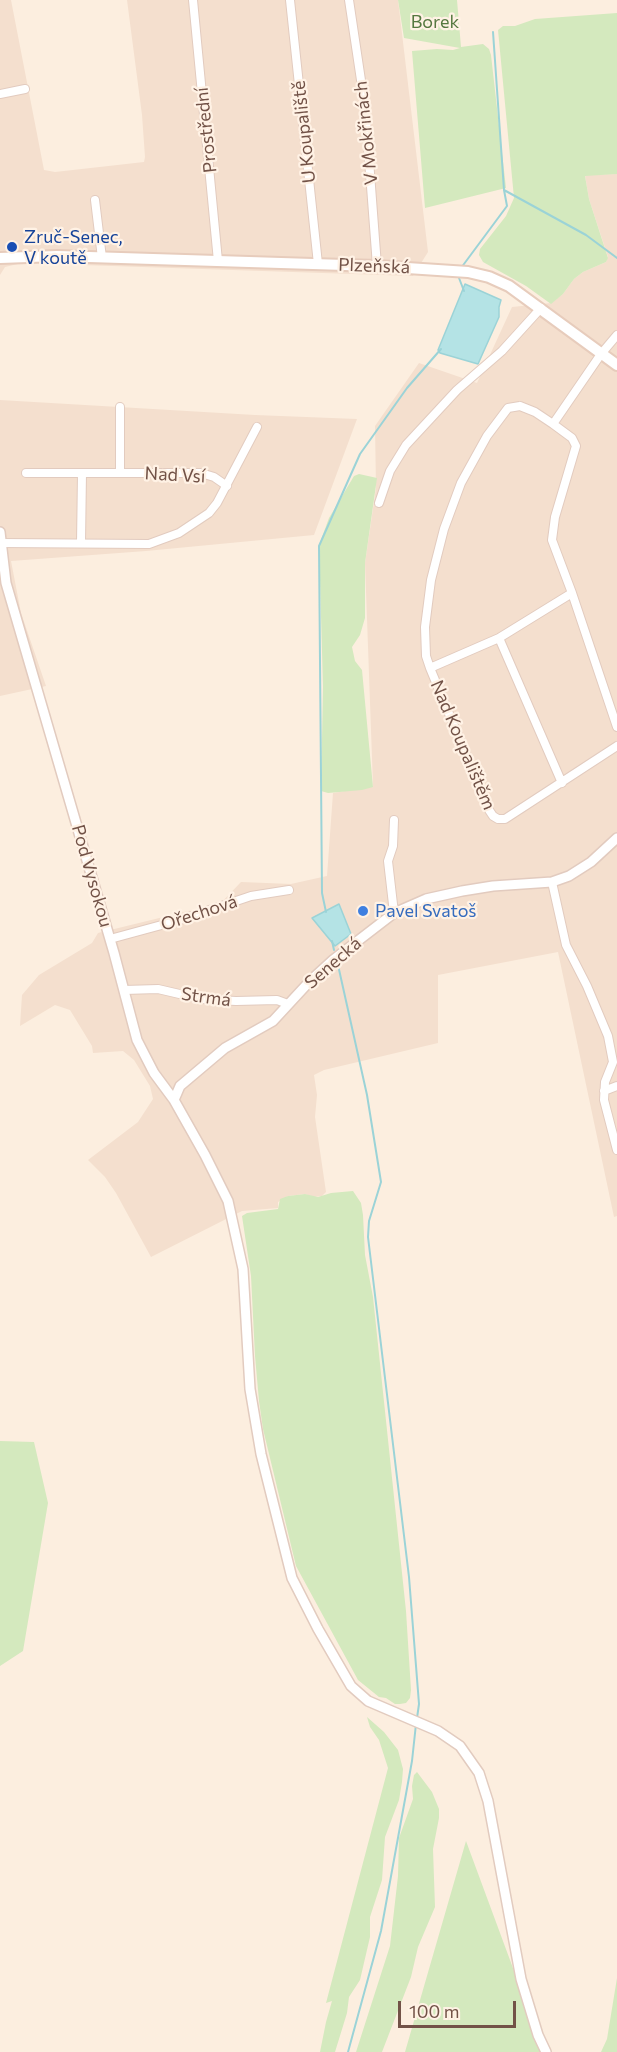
<!DOCTYPE html>
<html>
<head>
<meta charset="utf-8">
<style>
	body { margin:0 }
	#map { position:relative; width:617px; height:2052px; overflow:hidden; background:#fceedf; font-family:Commissioner,sans-serif }
	canvas { display:block }
	.scale { position:absolute; left:398px; top:2001px; width:118px; height:27px; box-sizing:border-box; border:3px solid #725247; border-top:0; padding-left:8px; font-size:18px; line-height:21px; white-space:nowrap; color:#725247; -webkit-text-stroke:4px #fff2e5; paint-order:stroke }
</style>
</head>
<body>
<div id="map">
<canvas width="617" height="2052"></canvas>
<div class="scale">100 m</div>
</div>
<script>
const c = document.querySelector('canvas').getContext('2d');
c.lineJoin = 'round';
function fillPath(path, color) { c.fillStyle = color; c.fill(path, 'evenodd'); }
const shape = rows => new Path2D(rows.map(r => 'M' + r).join(''));
function trace(path, color, width, dash) { c.strokeStyle = color; c.lineWidth = width; c.lineCap = dash ? 'butt' : 'round'; c.setLineDash(dash || []); c.stroke(path); }
function label(font, color, halo, rows, align = 'center') {
  c.font = font + ' Commissioner,sans-serif'; c.lineWidth = 4.5; c.setLineDash([]); c.textBaseline = 'middle'; c.strokeStyle = halo; c.fillStyle = color; for (const [text, x, y, turn = 0] of rows) {
    c.save(); c.translate(x, y); c.rotate((+turn || 0) * Math.PI / 180); c.textAlign = isNaN(turn) ? turn : align; if (halo) c.strokeText(text, 0, 0); c.fillText(text, 0, 0); c.restore();
  }
}
fillPath(shape([
	[0,0,11,0,44,170,55,172,144,162,145,157,142,115,127,0,398,0,428,252,413,276,22,263,5,267,0,275],
	[617,174,617,1216,614,1217,558,952,438,975,438,1043,324,1070,314,1075,317,1095,315,1117,326,1192,322,1196,314,1197,305,1194,288,1196,278,1202,278,1208,242,1211,151,1257,116,1193,105,1177,88,1160,138,1122,153,1099,150,1086,134,1060,123,1051,93,1053,92,1046,70,1010,55,1005,20,1026,22,995,39,975,92,943,98,933,188,911,216,908,241,882,291,884,327,876,333,793,373,786,365,563,376,488,375,426,419,363,477,383,512,307,551,303,563,294,574,279,583,272,606,262,608,257,589,199,585,175],
	[0,400,255,415,357,419,314,535,146,551,11,561,21,613,46,686,0,696]
]), '#f4dfce');
fillPath(shape([
	[398,0,457,0,461,47,483,44,489,49,491,55,506,188,425,208,412,51,437,49,453,50,460,48,404,38],
	[617,13,617,174,585,176,589,199,608,258,606,262,583,272,574,279,563,294,551,304,526,286,483,262,479,255,480,249,506,216,514,198,498,30,503,26,515,26,535,19],
	[359,474,377,478,365,563,365,618,360,635,352,647,355,661,362,670,373,787,362,790,328,793,321,791,323,687,319,545,329,518,354,476],
	[353,1191,361,1203,363,1215,365,1255,373,1297,406,1611,411,1690,410,1698,406,1703,400,1704,395,1704,386,1698,379,1697,358,1680,296,1566,263,1429,259,1401,255,1356,251,1276,242,1216,247,1213,278,1209,280,1199,288,1196,305,1194,318,1197,331,1193],
	[0,1441,34,1442,48,1503,23,1651,0,1666],
	[367,1717,384,1732,398,1750,403,1769,402,1782,399,1800,385,1837,382,1880,370,1917,370,1937,360,1980,349,1997,347,2013,335,2052,320,2052,326,2022,332,2001,326,2003,388,1768,379,1740,370,1727],
	[417,1772,432,1792,439,1809,439,1818,433,1849,435,1907,418,1947,411,1977,382,2052,356,2052,390,1946,398,1876,399,1838,413,1799,412,1786,414,1775],
	[466,1841,544,2052,405,2052],
	[617,1978,617,2052,601,2052,607,2039]
]), '#d4e9be');
const water = shape([
	[465,284,501,300,499,307,499,317,478,364,440,353,438,350,465,284],
	[339,904,351,934,335,946,312,918,339,904]
]);
fillPath(water, '#b4e3e5');
trace(water, '#9bd3d7', 1.5);
trace(shape([
	[504,190,586,235,617,258],
	[461,268,507,206,504,190,493,32],
	[460,274,459,278,464,291],
	[326,912,322,893,319,546,360,454,407,388,441,349],
	[332,941,334,950],
	[338,965,367,1095,381,1182,369,1221,368,1237,409,1577,419,1704,417,1718],
	[348,2052,381,1931,412,1761,416,1724]
]), '#9bd3d7', 2);
const minor = shape([
	[193,0,218,261],
	[290,0,318,264],
	[349,0,365,107,377,266],
	[0,94,25,89],
	[95,200,102,258],
	[520,406,535,412,553,424,572,438,576,446,555,517,552,540,572,593,499,638,430,668,426,656,425,627,431,580,444,529,461,483,487,436,508,408,520,406],
	[553,424,601,354,617,335],
	[26,473,201,473,214,477,227,486],
	[120,473,120,407],
	[379,503,390,471,406,445,457,390,502,351,541,308],
	[0,543,149,544,179,533,209,513,217,503,257,427],
	[81,543,82,473],
	[572,593,617,727],
	[499,638,562,783],
	[430,668,489,810,493,816,498,819,505,819,617,746],
	[552,882,566,945,587,986,608,1036,613,1062,605,1082,604,1100,617,1150],
	[394,913,388,861,393,846,394,820],
	[110,939,180,920,251,896,289,890],
	[124,990,158,989,201,999,236,1001,277,1000,288,1004],
	[604,1091,617,1086]
]);
const tertiary = shape([
	[0,532,6,583,114,953,137,1040,154,1073,174,1100,205,1155,228,1201,243,1269,250,1389,261,1454,292,1578,318,1629,351,1686,368,1701,438,1731,460,1746,479,1773,488,1801,521,1979,538,2035,546,2052],
	[174,1100,180,1086,225,1048,273,1021,310,981,333,960,394,913,426,899,462,891,493,886,552,882,569,876,591,862,617,838]
]);
const secondary = shape([
	[0,258,57,256,377,266,468,272,489,277,509,286,617,365]
]);
trace(minor, '#e2cbbf', 10);
trace(tertiary, '#e2cbbf', 12);
trace(secondary, '#e7ccbc', 14);
trace(minor, '#fff', 8);
trace(tertiary, '#fff', 9);
trace(secondary, '#fff', 10);
for (const [x, y, r, color] of [
	[12,247,6,"#1a4fb4"],
	[363,911,6,"#3f7fe0"]
]) { const dot = new Path2D(); dot.arc(x, y, r, 0, 2 * Math.PI); c.fillStyle = color; c.fill(dot); trace(dot, '#fff2e5', 2); }
label('18px', '#557840', '#fff2e5', [
	["Borek",435,22]
]);
label('18px', '#725247', '#fff2e5', [
	["Prostřední",206,130,-96],
	["U Koupaliště",304,132,-96],
	["V Mokřinách",366,133,-96],
	["Plzeňská",374,266,2],
	["Nad Vsí",175,475,3],
	["Nad Koupalištěm",463,745,67],
	["Pod Vysokou",92,876,74],
	["Ořechová",199,913,-18],
	["Senecká",333,963,-41],
	["Strmá",206,997,8]
]);
label('18px', '#164399', '#fff2e5', [
	["Zruč-Senec,",24,237],
	["V koutě",24,258]
], 'left');
label('18px', '#366cbe', '#fff2e5', [
	["Pavel Svatoš",375,911]
], 'left');
</script>
</body>
</html>
